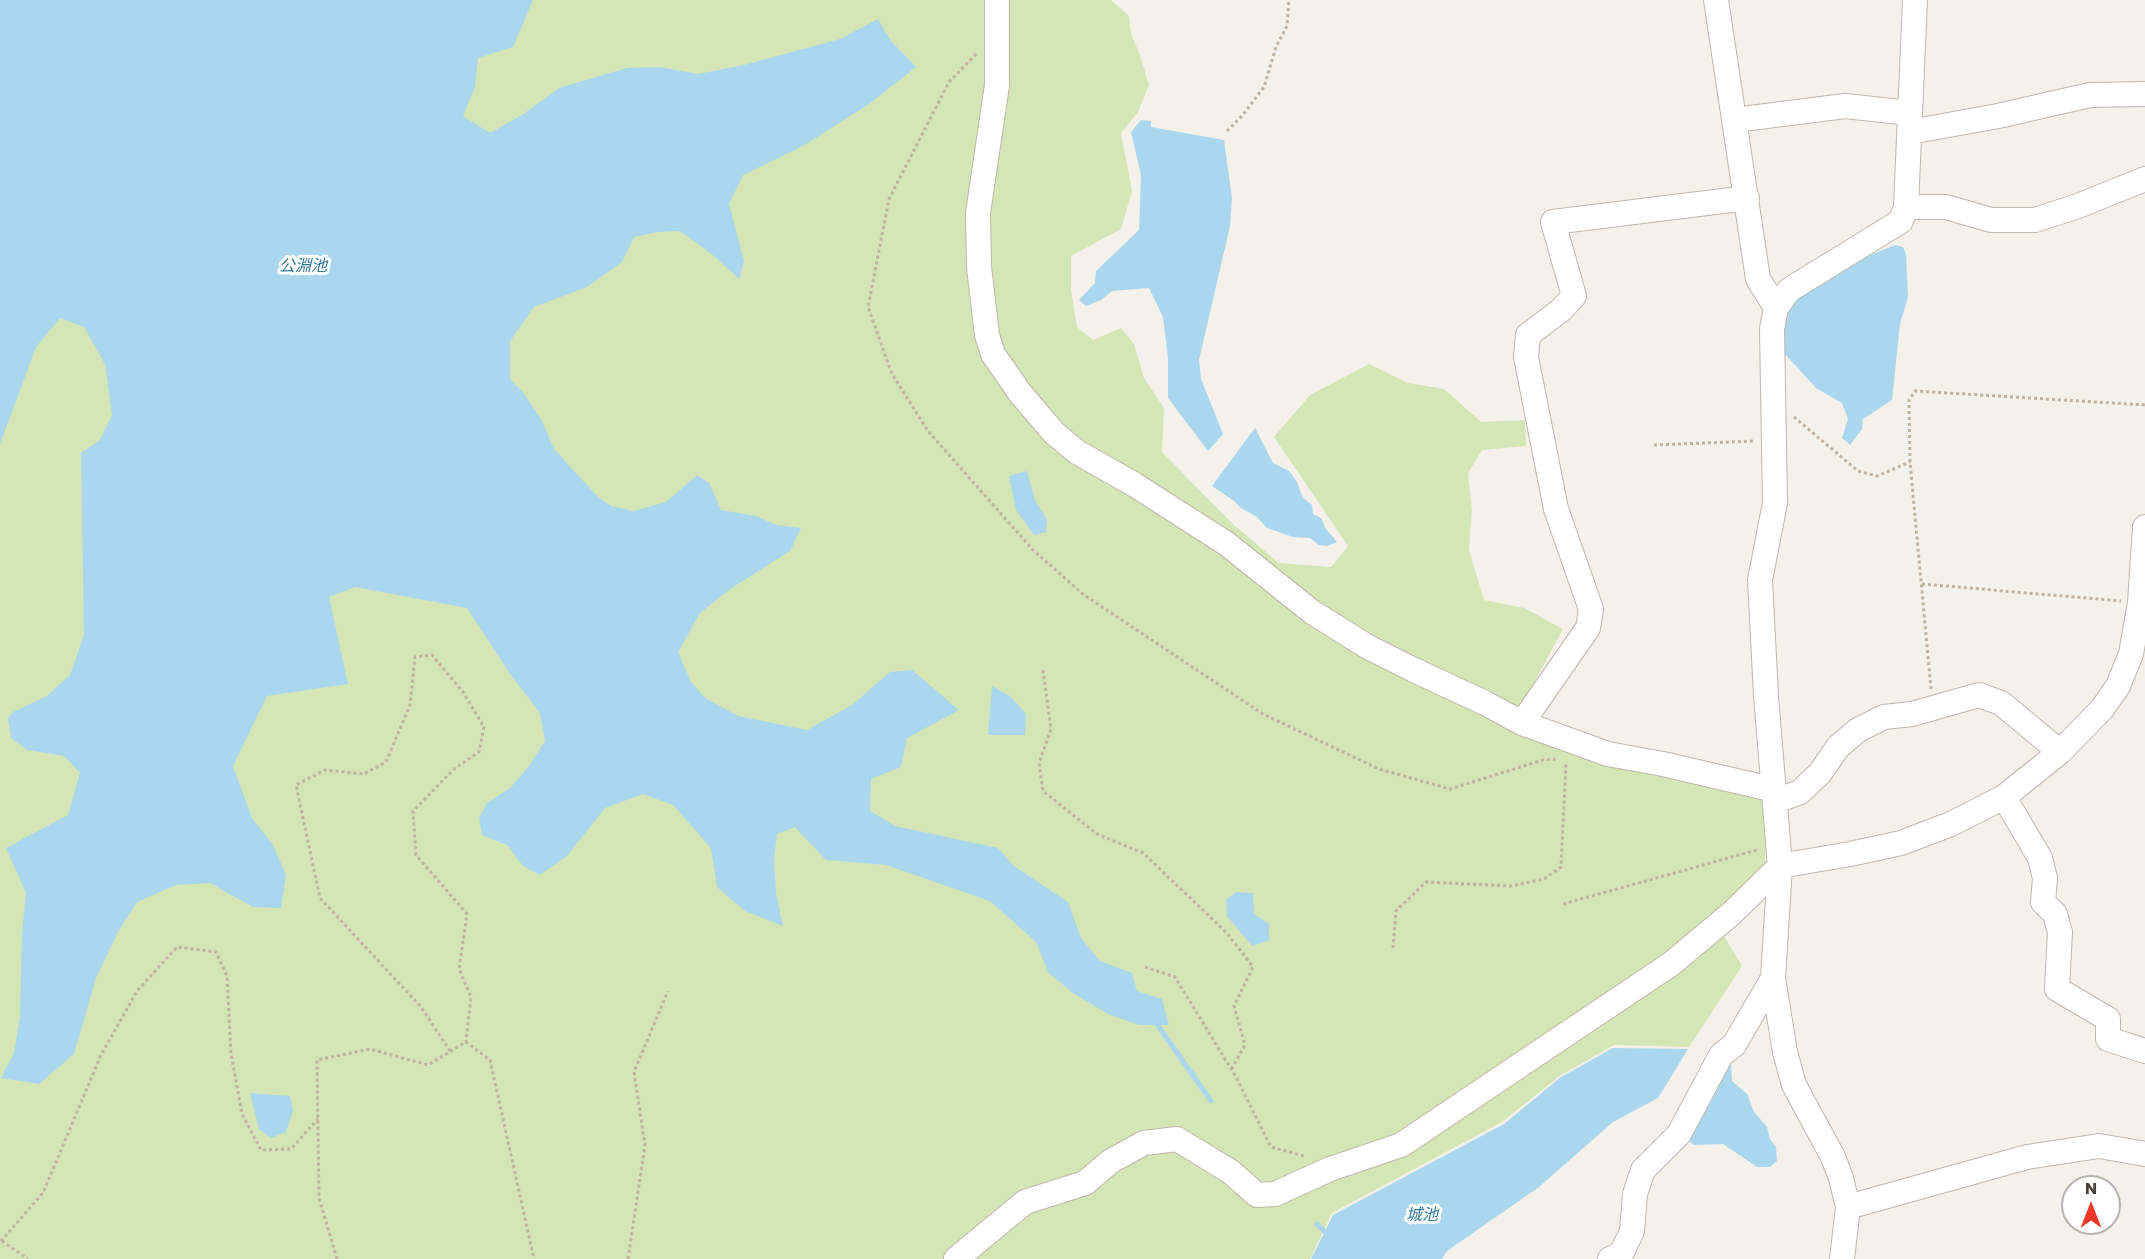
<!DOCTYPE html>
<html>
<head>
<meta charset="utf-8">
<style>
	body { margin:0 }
	#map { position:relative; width:2145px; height:1259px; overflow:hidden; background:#f4f0ea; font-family:Poppins,sans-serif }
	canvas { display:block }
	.north { position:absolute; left:2061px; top:1175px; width:60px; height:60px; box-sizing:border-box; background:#fff; border:2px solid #b6b3af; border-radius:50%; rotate:0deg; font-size:16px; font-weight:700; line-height:24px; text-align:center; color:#484138 }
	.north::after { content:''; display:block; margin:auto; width:21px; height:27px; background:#ef3627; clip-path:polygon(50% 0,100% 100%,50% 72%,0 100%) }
</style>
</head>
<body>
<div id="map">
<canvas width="2145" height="1259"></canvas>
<div class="north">N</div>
</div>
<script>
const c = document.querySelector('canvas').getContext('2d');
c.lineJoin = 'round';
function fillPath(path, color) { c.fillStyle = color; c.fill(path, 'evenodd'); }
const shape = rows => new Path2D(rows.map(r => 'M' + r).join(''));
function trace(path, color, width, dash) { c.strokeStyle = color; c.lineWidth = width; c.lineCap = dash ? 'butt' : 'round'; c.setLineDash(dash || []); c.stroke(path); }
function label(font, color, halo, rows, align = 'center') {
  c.font = font + ' Poppins,"Noto Sans JP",sans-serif'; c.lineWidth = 6; c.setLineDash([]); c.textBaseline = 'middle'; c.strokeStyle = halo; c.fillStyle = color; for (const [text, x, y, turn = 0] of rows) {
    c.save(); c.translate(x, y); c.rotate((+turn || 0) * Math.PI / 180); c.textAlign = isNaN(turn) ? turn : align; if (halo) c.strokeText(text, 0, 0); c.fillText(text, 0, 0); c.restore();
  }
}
fillPath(shape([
	[0,0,1111,0,1129,16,1131,34,1140,55,1149,85,1138,112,1121,133,1132,191,1121,229,1071,256,1071,290,1077,327,1093,340,1121,328,1134,344,1144,378,1164,408,1162,452,1234,525,1279,563,1331,567,1348,546,1274,437,1310,395,1369,364,1408,383,1444,389,1481,422,1525,420,1526,446,1482,450,1468,473,1472,510,1469,550,1484,600,1524,608,1563,629,1521,707,1519,728,1766,799,1765,895,1723,934,1742,966,1689,1047,1614,1045,1561,1075,1502,1122,1332,1213,1310,1259,0,1259]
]), '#d4e6b5');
fillPath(shape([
	[0,0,533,0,513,47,478,58,475,87,463,116,490,133,522,115,559,88,627,68,660,67,698,74,744,65,840,39,878,19,891,41,916,67,869,104,803,146,743,175,729,204,744,261,739,279,714,256,680,231,658,232,634,237,622,262,587,287,534,307,510,341,510,379,523,392,542,421,554,449,597,496,611,506,634,511,666,502,697,475,709,483,721,510,756,516,776,525,801,528,790,551,730,589,700,613,678,652,691,682,705,698,738,716,807,730,852,705,890,672,912,670,959,710,907,738,901,767,871,779,870,811,895,826,998,848,1015,867,1068,902,1081,938,1100,961,1132,973,1137,991,1162,999,1169,1025,1139,1025,1108,1014,1073,993,1048,972,1036,942,990,901,886,865,826,860,795,827,777,834,774,859,776,893,783,926,745,911,717,887,711,848,673,805,643,794,605,808,567,856,540,875,523,866,507,845,482,835,479,818,486,804,511,787,529,766,545,741,540,713,510,674,467,608,355,587,329,597,348,684,267,696,233,766,252,818,273,845,286,875,281,908,253,907,210,883,176,885,137,902,118,932,96,978,74,1054,39,1084,1,1078,14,1053,20,1017,22,933,26,893,6,848,68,815,80,773,64,756,27,750,11,738,8,718,13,712,47,696,70,675,84,635,81,453,100,440,112,415,105,364,84,327,60,318,36,347,0,444],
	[1141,120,1151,121,1151,127,1224,140,1232,198,1230,226,1199,360,1201,379,1223,434,1208,451,1168,398,1168,358,1163,317,1149,288,1112,291,1101,300,1086,306,1079,300,1095,283,1096,271,1139,230,1141,175,1131,132],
	[1895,245,1903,247,1906,254,1908,297,1900,324,1892,400,1863,419,1862,429,1850,445,1842,438,1848,419,1842,403,1816,388,1785,354,1778,337,1784,306,1865,257],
	[1255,428,1273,463,1289,471,1297,482,1303,498,1312,505,1313,514,1321,518,1326,529,1337,542,1327,546,1319,545,1310,538,1293,537,1267,528,1257,517,1241,508,1234,501,1212,486],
	[1027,471,1035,500,1047,520,1046,532,1034,535,1016,510,1009,476],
	[992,686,1010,696,1026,714,1025,735,988,735],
	[1236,892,1253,893,1254,914,1269,924,1269,940,1252,946,1227,916,1226,900],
	[1613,1048,1688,1049,1658,1098,1613,1122,1539,1187,1447,1251,1442,1259,1311,1259,1333,1215,1504,1124,1561,1077],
	[1726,1059,1731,1063,1732,1081,1747,1094,1754,1112,1767,1127,1770,1139,1776,1147,1777,1161,1770,1167,1757,1167,1723,1144,1694,1145,1684,1136],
	[250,1093,290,1096,293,1111,286,1132,271,1138,259,1129]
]), '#aad7ed');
trace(shape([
	[1154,1020,1211,1101],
	[1317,1224,1329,1236]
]), '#aad7ed', 5);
const minor = shape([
	[997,0,997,85,978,213,979,267,987,335,993,354,1020,393,1054,433,1077,452,1135,485,1227,544,1312,612,1368,647,1414,670,1485,703,1522,723,1608,754,1663,764,1775,790],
	[1716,0,1758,279,1776,308],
	[1735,120,1845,106,1910,113],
	[1910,132,1998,116,2090,95,2145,94],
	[1906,207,1946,207,1991,220,2035,220,2078,206,2145,179],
	[1522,723,1588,628,1591,609,1556,509,1526,357,1528,335,1561,310,1574,296,1553,222,1747,198],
	[2004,797,2040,858,2045,878,2043,902,2055,914,2060,932,2057,989,2108,1019,2108,1039,2145,1051],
	[1776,801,1800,792,1820,773,1838,747,1858,730,1884,717,1912,714,1979,695,2001,703,2060,752],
	[1848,1207,2027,1157,2099,1146,2145,1154],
	[956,1259,1025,1202,1085,1183,1111,1161,1144,1143,1177,1139,1231,1172,1257,1195,1275,1194,1330,1169,1401,1145,1671,964,1732,913,1780,866,1766,696,1760,580,1775,503,1772,329,1776,308,1789,290,1901,221,1906,207,1915,0],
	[1610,1259,1621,1254,1632,1231,1635,1194,1643,1170,1679,1134,1721,1055,1734,1045,1773,978],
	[1842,1259,1848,1207,1841,1178,1833,1157,1794,1085,1785,1052,1773,978,1780,866,1850,854,1901,843,1951,824,2004,797,2060,752,2102,709,2118,686,2131,654,2140,603,2145,527]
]);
trace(minor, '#bfb7ad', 26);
trace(shape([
	[976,54,949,82,889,199,868,307,892,374,928,431,1033,550,1084,595,1263,714,1379,769,1450,789,1543,760,1558,759],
	[1227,131,1242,116,1264,87,1276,47,1287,26,1289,0],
	[1794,417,1858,471,1877,476,1910,462],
	[1654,445,1755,441],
	[1922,584,2121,601],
	[1043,670,1051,729,1039,763,1043,791,1097,834,1143,853,1227,933,1253,967,1234,1006,1245,1045,1231,1070],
	[1931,689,1910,462,1909,400,1915,391,2145,405],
	[1563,904,1757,850],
	[1393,948,1396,911,1426,882,1511,886,1544,879,1561,867,1566,762],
	[1145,967,1175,977,1236,1077,1271,1147,1304,1156],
	[450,1051,421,1007,320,898,296,785,325,770,364,774,386,762,410,705,415,657,432,655,463,692,484,727,479,752,454,769,413,811,416,855,467,914,459,969,471,997,466,1042],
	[1,1241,43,1193,101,1055,137,991,177,947,216,952,227,976,231,1054,242,1114,261,1150,291,1149,318,1119],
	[2,1241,28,1259],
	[337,1259,319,1198,317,1060,370,1049,428,1065,466,1042,490,1060,534,1259],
	[628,1259,645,1145,634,1072,668,991]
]), '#c0b29f', 3, [3, 3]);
trace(minor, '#fff', 24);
label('italic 16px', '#32799f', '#fff', [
	["公淵池",303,267],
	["城池",1422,1216]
]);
</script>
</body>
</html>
